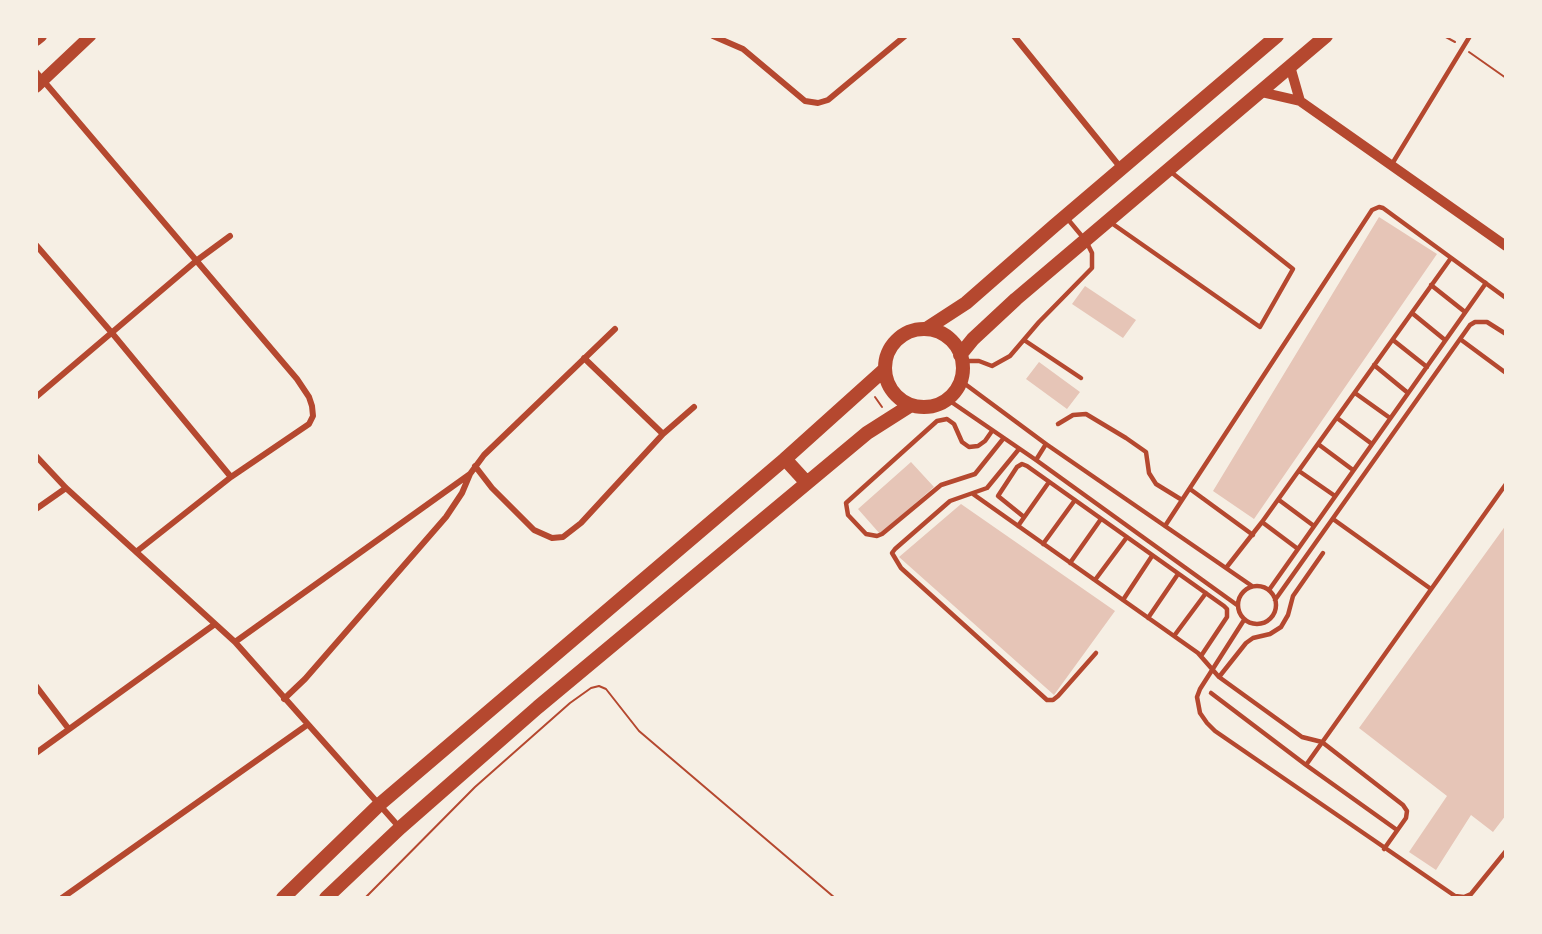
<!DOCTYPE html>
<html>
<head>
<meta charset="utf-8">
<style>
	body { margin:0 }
	#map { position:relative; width:1542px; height:934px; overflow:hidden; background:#f6efe4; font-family:"DejaVu Sans",sans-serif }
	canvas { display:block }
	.frame { position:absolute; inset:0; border:38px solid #f6efe4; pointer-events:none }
</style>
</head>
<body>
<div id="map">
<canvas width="1542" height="934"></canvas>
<div class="frame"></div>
</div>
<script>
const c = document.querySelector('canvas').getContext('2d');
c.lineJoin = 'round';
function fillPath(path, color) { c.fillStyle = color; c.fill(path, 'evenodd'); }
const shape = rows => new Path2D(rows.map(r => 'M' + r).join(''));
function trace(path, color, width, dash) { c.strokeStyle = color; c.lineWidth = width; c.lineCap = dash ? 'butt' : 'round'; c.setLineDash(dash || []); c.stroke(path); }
fillPath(shape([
	[1379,217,1437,254,1254,519,1213,491],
	[1085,286,1136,320,1123,338,1072,304],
	[1039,362,1080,392,1067,409,1026,379],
	[911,462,934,487,880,534,858,509],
	[961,504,1115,611,1054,695,899,557],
	[1506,525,1506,815,1493,832,1471,815,1436,870,1409,852,1447,796,1359,728]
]), '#e6c5b7');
trace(shape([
	[1444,36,1455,42],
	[1469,52,1506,78],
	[875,397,882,407],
	[365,898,475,787,570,703,591,688,599,686,606,689,639,731,835,898]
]), '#b5482f', 2);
trace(shape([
	[1392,164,1470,36],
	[1110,222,1260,327,1293,269,1171,172],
	[1431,285,1465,312],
	[1412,313,1445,340],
	[1460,339,1506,373],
	[1024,340,1081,378],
	[1393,340,1427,367],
	[962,361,979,361,992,366,1010,356,1039,322,1092,268,1092,253,1086,241,1066,217],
	[1374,365,1408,393],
	[961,381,1046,444,1252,586],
	[1355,393,1390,418],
	[947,399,1036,460,1237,605],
	[1337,418,1372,444],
	[1058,424,1073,415,1086,414,1126,438,1146,452,1149,473,1156,484,1182,500],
	[992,431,985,441,978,446,969,447,962,442,954,424,947,419,937,421,846,503,848,515,866,534,877,536,882,534,941,485,975,474,1003,439],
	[1318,444,1353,470],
	[1019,449,987,488,950,501,895,549,892,553,901,568,1047,700,1053,700,1058,696,1096,653],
	[1036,460,1046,444],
	[1299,471,1335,496],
	[1190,489,1253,535],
	[973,494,1198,653,1219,677,1302,737,1322,742,1403,805,1407,811,1406,818,1384,849],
	[1279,500,1314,526],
	[1024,517,998,496,1017,467,1022,464,1027,466,1224,606,1227,609,1227,617,1201,656],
	[1333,519,1431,589],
	[1262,522,1298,549],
	[1018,526,1049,482],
	[1165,526,1372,210,1379,207,1383,208,1506,298],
	[1043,544,1075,500],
	[1070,563,1101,519],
	[1226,568,1262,522,1451,258],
	[1095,580,1127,537],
	'1238 605a19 19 0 1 1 38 0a19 19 0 1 1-38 0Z',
	[1269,590,1486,283],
	[1123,600,1152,556],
	[1275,600,1470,325,1475,322,1487,322,1506,334],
	[1148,618,1178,574],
	[1244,620,1200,689,1197,697,1200,713,1207,723,1215,731,1455,896,1464,897,1471,894,1506,851],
	[1174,636,1206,593],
	[1219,677,1246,643,1253,638,1270,634,1281,627,1288,615,1293,596,1323,553],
	[1211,693,1306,765,1397,830],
	[1306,765,1506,484]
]), '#b5482f', 4.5);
trace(shape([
	[713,36,743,49,805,101,818,103,828,100,905,36],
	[1014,36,1121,168],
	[36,72,297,379,309,397,312,406,313,416,309,424,231,477,136,552],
	[36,245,112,333,231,477],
	[584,358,663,434],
	[36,397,196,261,230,236],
	[36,456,66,488,235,642,400,828],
	[475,466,492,488,534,530,552,538,563,537,581,523,663,434,694,407],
	[36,509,66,488],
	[235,642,470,474],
	[36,686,68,728],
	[284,699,305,679,446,517,462,493,470,474,484,455,615,329],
	[36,753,215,624],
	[62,898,307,725]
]), '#b5482f', 6);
trace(shape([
	[1290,66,1300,101],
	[1261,92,1300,101,1506,246]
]), '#b5482f', 10);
trace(shape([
	[36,40,41,36],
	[36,87,90,36]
]), '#b5482f', 12);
trace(shape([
	[926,329,966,303,1054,226,1277,36],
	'885 368a39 39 0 1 1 78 0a39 39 0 1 1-78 0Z',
	[960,355,973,339,1016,299,1326,36],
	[785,459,807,483],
	[283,898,380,804,785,459,884,370],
	[326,898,400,828,538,707,867,433,911,405]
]), '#b5482f', 14);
</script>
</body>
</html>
